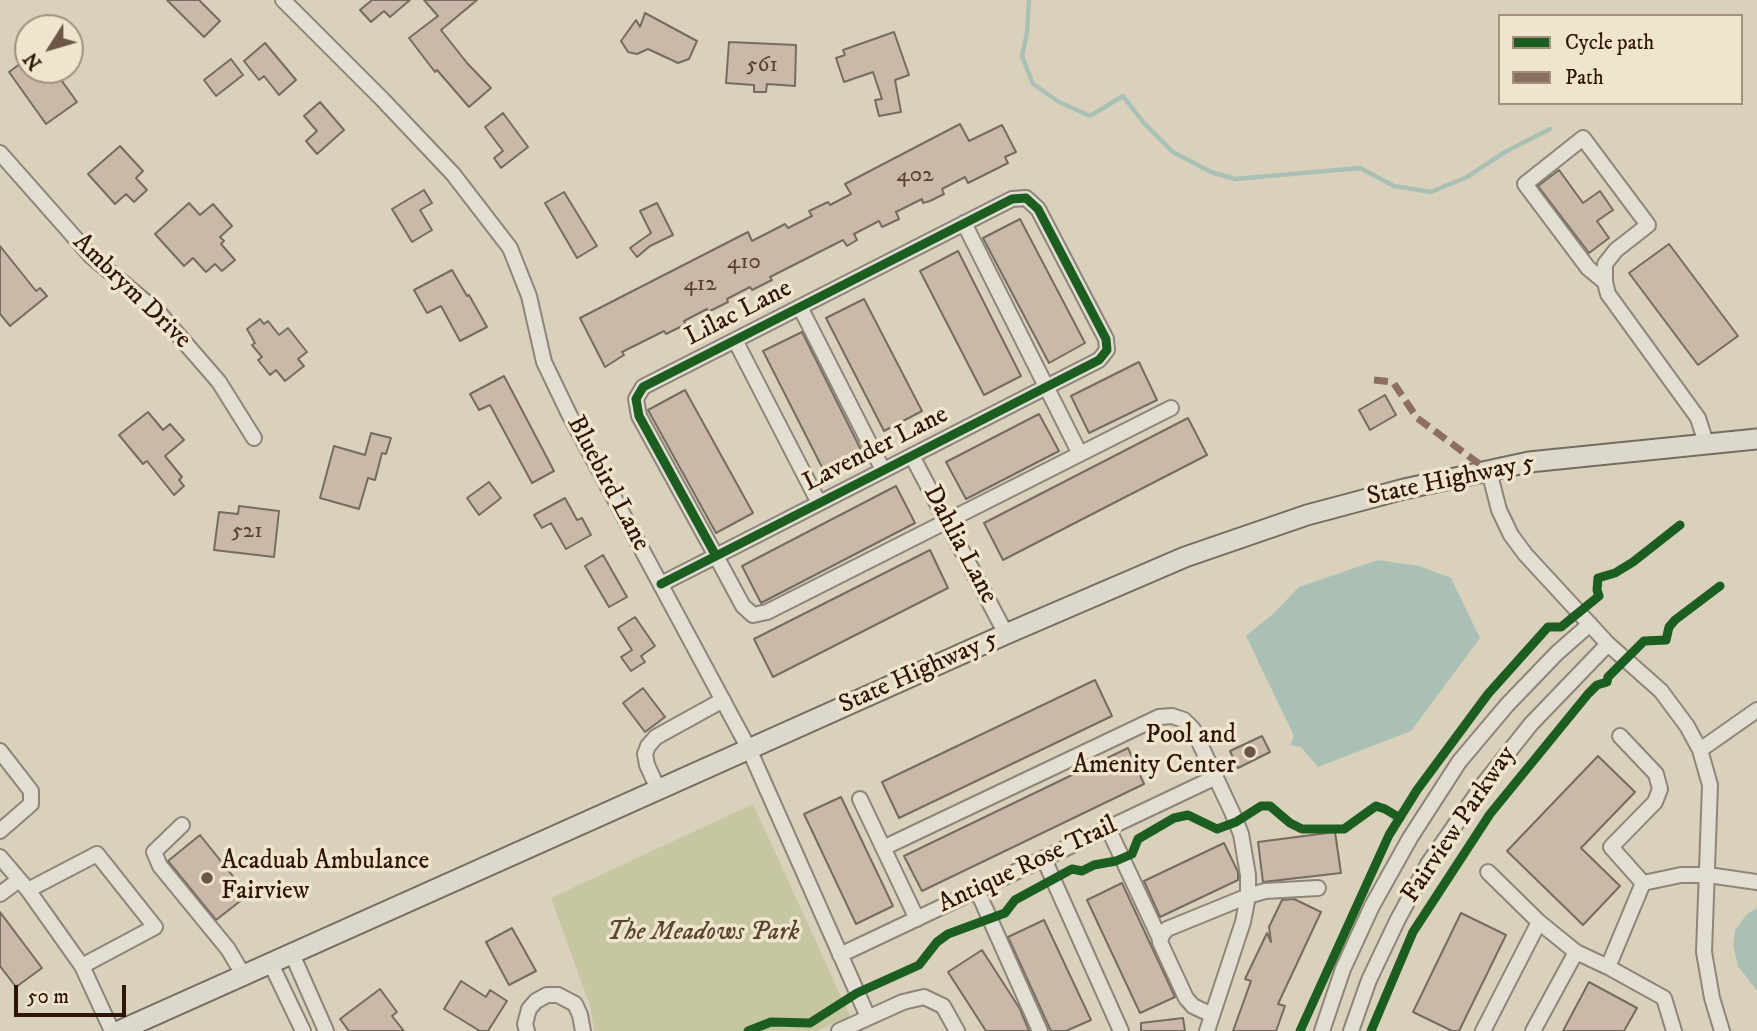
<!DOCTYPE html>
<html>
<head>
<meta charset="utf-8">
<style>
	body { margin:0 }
	#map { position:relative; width:1757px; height:1031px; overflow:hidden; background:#dad1bd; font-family:"IM FELL DW Pica",serif }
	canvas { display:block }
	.legend { position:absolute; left:1498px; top:14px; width:245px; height:91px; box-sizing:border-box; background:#efe4cc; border:2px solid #a2917d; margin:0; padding:9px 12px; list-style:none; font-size:21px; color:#2f1407 }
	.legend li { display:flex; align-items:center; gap:14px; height:35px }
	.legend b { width:35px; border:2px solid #a2917d }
	.north { position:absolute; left:14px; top:14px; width:70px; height:70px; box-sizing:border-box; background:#efe4cc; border:2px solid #a2917d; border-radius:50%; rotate:233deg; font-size:19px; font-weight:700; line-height:28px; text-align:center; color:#2f1407 }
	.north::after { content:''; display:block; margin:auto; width:24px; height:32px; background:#6b5647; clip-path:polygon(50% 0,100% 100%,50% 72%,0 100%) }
	.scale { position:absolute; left:14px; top:985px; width:112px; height:32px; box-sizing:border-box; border:4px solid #2f1407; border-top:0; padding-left:9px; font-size:21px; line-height:24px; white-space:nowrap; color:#2f1407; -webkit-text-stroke:5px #efe4cc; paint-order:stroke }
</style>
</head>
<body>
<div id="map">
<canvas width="1757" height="1031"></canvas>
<ul class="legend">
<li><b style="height:9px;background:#1b5e20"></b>Cycle path</li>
<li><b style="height:9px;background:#8d6e63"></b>Path</li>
</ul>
<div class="north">N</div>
<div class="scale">50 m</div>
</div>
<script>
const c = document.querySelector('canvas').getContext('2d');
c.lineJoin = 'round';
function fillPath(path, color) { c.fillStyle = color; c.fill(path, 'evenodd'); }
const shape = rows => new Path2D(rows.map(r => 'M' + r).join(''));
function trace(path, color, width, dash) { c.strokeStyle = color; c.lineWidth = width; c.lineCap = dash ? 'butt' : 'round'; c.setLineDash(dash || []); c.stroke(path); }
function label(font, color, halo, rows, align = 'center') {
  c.font = font + ' "IM FELL DW Pica",serif'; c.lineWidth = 7; c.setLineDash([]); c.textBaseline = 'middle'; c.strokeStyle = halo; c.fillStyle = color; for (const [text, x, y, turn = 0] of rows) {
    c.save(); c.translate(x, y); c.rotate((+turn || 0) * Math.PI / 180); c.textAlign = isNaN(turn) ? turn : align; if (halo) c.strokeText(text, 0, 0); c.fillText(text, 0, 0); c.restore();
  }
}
fillPath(shape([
	[753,804,850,1016,817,1031,594,1031,591,1009,551,898]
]), '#c6c6a2');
fillPath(shape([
	[1378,560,1419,566,1451,578,1480,638,1411,731,1318,767,1301,747,1290,745,1294,736,1246,636,1274,613,1299,587],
	[1757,908,1757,991,1738,966,1733,945,1735,930,1747,914]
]), '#abc0b5');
trace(shape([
	[1029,0,1027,33,1022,56,1033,84,1059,102,1090,116,1123,96,1143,122,1173,152,1211,172,1235,179,1360,168,1394,186,1431,192,1467,177,1505,152,1550,129]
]), '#abc0b5', 4.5);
const building = shape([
	[167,0,199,0,220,21,204,37,167,0],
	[372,0,410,0,390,17,384,11,371,22,360,10,372,0],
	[424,0,477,0,441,30,467,63,491,88,469,107,437,70,435,72,409,38,438,16,424,0],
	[645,13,697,41,689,59,678,63,648,49,637,54,628,52,621,41,636,20,640,27,645,13],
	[894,32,909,75,895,80,901,112,879,116,875,100,882,99,873,72,844,82,836,58,845,55,843,50,894,32],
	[729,42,796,45,795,86,767,84,766,92,754,92,754,85,726,83,729,42],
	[265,43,296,80,279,95,264,76,259,80,244,61,265,43],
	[28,58,28,70,54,70,77,102,46,124,9,72,28,58],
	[231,59,243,75,216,96,204,80,231,59],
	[320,102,344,130,317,154,306,141,317,131,304,116,320,102],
	[503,113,528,147,501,168,494,158,503,151,485,127,503,113],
	[960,124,969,141,1002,125,1016,152,1005,157,1008,163,968,183,965,177,942,189,944,194,930,201,923,203,922,199,896,212,899,219,882,227,879,221,854,234,857,240,847,246,843,240,770,277,772,280,752,290,750,287,727,299,728,302,708,312,707,309,684,321,686,324,666,334,664,331,622,352,624,355,605,367,580,318,748,232,752,241,785,224,788,228,812,216,809,211,828,202,830,205,851,194,845,184,960,124],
	[120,146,143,171,136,178,147,190,134,202,126,194,115,204,88,174,120,146],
	[1559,170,1583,203,1600,191,1613,210,1597,221,1609,238,1589,253,1538,186,1559,170],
	[424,190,432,203,420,210,432,230,412,242,392,209,424,190],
	[564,192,597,246,577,258,545,203,564,192],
	[189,203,200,215,213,204,232,226,220,237,224,241,221,244,235,260,222,271,215,264,206,272,193,258,184,266,155,234,189,203],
	[657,203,673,235,650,246,637,257,630,248,651,233,640,211,657,203],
	[1020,219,1085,343,1049,363,983,238,1020,219],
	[1669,244,1738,336,1698,365,1629,273,1669,244],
	[0,246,36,291,40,288,47,296,10,326,0,314,0,246],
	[958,251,1021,376,984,395,920,271,958,251],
	[452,270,467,296,469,295,487,327,460,341,441,306,427,313,414,290,452,270],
	[864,299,922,411,884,431,826,318,864,299],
	[260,319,264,324,268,321,279,335,288,328,307,352,298,359,304,366,285,381,276,370,270,375,258,360,262,357,252,345,255,343,247,329,260,319],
	[802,332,864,456,826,475,763,351,802,332],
	[1139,362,1157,400,1089,433,1071,396,1139,362],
	[504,376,554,471,532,483,490,405,479,410,470,394,504,376],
	[685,390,753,513,716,533,648,410,685,390],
	[1385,395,1396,415,1370,430,1359,410,1385,395],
	[148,412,163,430,170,424,184,440,165,456,182,477,179,480,184,486,174,495,147,461,143,464,119,435,148,412],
	[1039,414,1059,451,966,499,946,462,1039,414],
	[1188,418,1207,455,1003,560,984,523,1188,418],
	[371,433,391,438,386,454,382,453,375,480,368,478,359,509,320,498,334,446,365,455,371,433],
	[489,482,501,498,479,515,467,498,489,482],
	[896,486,915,523,761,603,742,566,896,486],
	[565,498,577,520,582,518,591,535,566,549,551,523,542,528,534,515,565,498],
	[239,506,279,511,274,557,214,550,219,512,238,514,239,506],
	[930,550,948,588,773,677,754,639,930,550],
	[603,555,627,597,609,607,585,566,603,555],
	[635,617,655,646,641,656,645,662,631,671,621,657,632,650,618,628,635,617],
	[1095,680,1112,716,899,818,882,782,1095,680],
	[643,688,665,717,645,732,623,703,643,688],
	[1262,736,1270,752,1238,768,1230,751,1262,736],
	[1128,748,1144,784,922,891,904,856,1128,748],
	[1598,756,1635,792,1581,848,1620,886,1583,925,1507,851,1598,756],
	[841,797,893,906,856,924,804,814,841,797],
	[1335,832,1341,873,1263,882,1258,842,1335,832],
	[200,835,248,895,216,920,168,861,200,835],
	[1224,843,1238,872,1238,880,1160,917,1144,881,1224,843],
	[1122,883,1175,997,1140,1013,1087,900,1122,883],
	[1294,899,1321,912,1278,1004,1285,1006,1276,1031,1233,1031,1251,981,1245,979,1267,933,1271,942,1269,927,1282,900,1294,899],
	[0,912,42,968,16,987,0,966,0,912],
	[1461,913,1506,935,1459,1031,1452,1031,1413,1012,1461,913],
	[1044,920,1091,1020,1066,1031,1051,1031,1008,937,1044,920],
	[512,928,536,971,509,985,486,942,512,928],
	[982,950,1020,1009,1029,1031,986,1031,948,972,982,950],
	[461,981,486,997,490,990,507,1001,488,1031,480,1031,444,1009,461,981],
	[1589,982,1637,1008,1624,1031,1563,1031,1589,982],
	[380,989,397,1012,392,1016,404,1031,349,1031,340,1019,380,989],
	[1183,1018,1185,1031,1141,1031,1141,1023,1183,1018]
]);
fillPath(building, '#cab8a9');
trace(building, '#756c60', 2);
const minor = shape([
	[283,0,383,100,453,174,510,248,529,296,544,362,569,414,749,749,868,1017],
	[0,153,91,256,160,314,219,382,254,438],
	[964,223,1080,454],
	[1605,282,1588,268,1525,184,1583,138,1648,225,1616,250,1605,264,1605,282,1608,294,1698,418,1706,443],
	[800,307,883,470],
	[735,340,819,503],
	[912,456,1006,634],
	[1489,471,1499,510,1511,535,1525,554,1608,644,1661,691,1687,726,1700,750,1710,785,1704,952,1712,998,1722,1031],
	[661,584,716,556,1099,360,1107,350,1106,339,1038,209,1026,198,1012,199,643,387,636,399,639,416,716,556,743,606,753,615,767,612,1171,408],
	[1620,736,1656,774,1660,789,1655,802,1611,847,1643,883],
	[1700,750,1757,710],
	[0,751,31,791,31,804,0,831],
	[659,791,647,765,645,754,648,746,656,737,723,700],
	[860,799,917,919],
	[182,825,154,852,160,866,228,949,244,976],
	[1108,828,1160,939],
	[883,848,1159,717,1172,716,1184,720,1193,729,1232,812,1241,834,1248,875,1248,896,1243,922,1207,1031],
	[0,857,28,890,82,966,112,1031],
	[1044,859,1121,1031],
	[1488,872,1539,922],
	[28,890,97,854,155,927,82,966],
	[977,890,1040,1031],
	[0,894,19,880],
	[292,954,326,1031],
	[840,955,1216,777],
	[271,964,303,1031],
	[1212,1015,1193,1006,1186,998,1160,942,1162,935,1167,929,1248,896,1265,891,1318,888],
	[527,1031,525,1024,529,1009,536,1001,547,995,558,995,575,1004,580,1015,583,1031],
	[839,1031,903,1002,924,997,943,1006,957,1031],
	[1322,1031,1343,969,1372,906,1410,838,1459,762,1507,705,1557,653,1590,624],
	[1351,1031,1369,980,1398,919,1428,864,1485,782,1531,724,1608,644],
	[1483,1031,1539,922,1576,952,1608,967],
	[1533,1031,1576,952],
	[1674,1031,1664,998,1608,967,1643,883,1681,875,1708,875,1757,882]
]);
const major = shape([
	[119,1031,1006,634,1185,557,1307,515,1352,503,1404,489,1529,462,1757,439]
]);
trace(minor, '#8e8578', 18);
trace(major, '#756c60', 23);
trace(minor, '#e2ded3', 14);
trace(major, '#ddd8cc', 19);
trace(shape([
	[1374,380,1393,382,1417,418,1489,471]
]), '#8d6e63', 7, [14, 7]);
trace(shape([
	[661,584,716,556,1099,360,1107,350,1106,339,1038,209,1026,198,1012,199,643,387,636,399,639,416,716,556],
	[748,1031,771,1022,810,1023,857,993,919,965,937,942,948,934,1005,913,1015,900,1072,869,1082,871,1094,865,1116,861,1132,854,1138,839,1174,818,1188,815,1217,829,1236,822,1261,806,1270,806,1290,823,1302,829,1344,829,1376,806,1385,809,1400,818],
	[1300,1031,1389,835,1417,790,1488,694,1548,627,1561,627,1599,596,1597,590,1598,578,1615,573,1633,562,1680,525],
	[1371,1031,1413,932,1490,814,1588,694,1597,685,1607,682,1608,677,1644,641,1666,640,1669,627,1675,620,1720,586]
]), '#1b5e20', 9);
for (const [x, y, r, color] of [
	[1250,752,7,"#6b5647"],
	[207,878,7,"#6b5647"]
]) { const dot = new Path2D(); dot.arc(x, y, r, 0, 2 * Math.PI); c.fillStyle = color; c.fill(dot); trace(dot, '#efe4cc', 2.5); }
label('23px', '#573f31', null, [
	["561",762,66],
	["402",915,176],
	["410",744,263],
	["412",700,285],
	["521",247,532]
]);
label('26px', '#2f1407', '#efe4cc', [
	["Ambrym Drive",131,292,44],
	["Lilac Lane",739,314,-27],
	["Lavender Lane",876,450,-27],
	["State Highway 5",1451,481,-12],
	["Bluebird Lane",607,484,62],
	["Dahlia Lane",959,545,62],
	["State Highway 5",919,673,-24],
	["Fairview Parkway",1460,825,-56],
	["Antique Rose Trail",1028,866,-25]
]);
label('26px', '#2f1407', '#efe4cc', [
	["Pool and",1236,737],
	["Amenity Center",1236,767],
	["Acaduab Ambulance",221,863,"left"],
	["Fairview",221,893,"left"]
], 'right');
label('italic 26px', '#58472f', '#efe4cc', [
	["The Meadows Park",703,934]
]);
</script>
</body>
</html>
